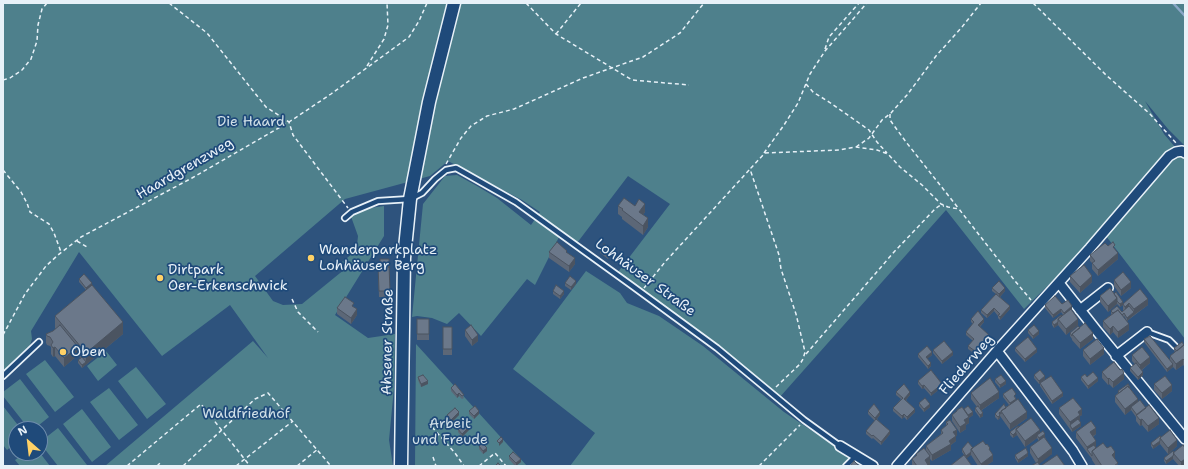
<!DOCTYPE html>
<html>
<head>
<meta charset="utf-8">
<style>
	body { margin:0 }
	#map { position:relative; width:1188px; height:469px; overflow:hidden; background:#2e537d; font-family:"Shantell Sans",sans-serif }
	canvas { display:block }
	.frame { position:absolute; inset:0; border:4px solid #e8f1f8; pointer-events:none }
	.north { position:absolute; left:8px; top:421px; width:40px; height:40px; box-sizing:border-box; background:#1f4a7a; border:1px solid #6f8dac; border-radius:50%; rotate:332deg; font-size:11px; font-weight:700; line-height:16px; text-align:center; color:#e8f1f8 }
	.north::after { content:''; display:block; margin:auto; width:14px; height:18px; background:#ffd166; clip-path:polygon(50% 0,100% 100%,50% 72%,0 100%) }
</style>
</head>
<body>
<div id="map">
<canvas width="1188" height="469"></canvas>
<div class="frame"></div>
<div class="north">N</div>
</div>
<script>
const c = document.querySelector('canvas').getContext('2d');
c.lineJoin = 'round';
function fillPath(path, color) { c.fillStyle = color; c.fill(path, 'evenodd'); }
const shape = rows => new Path2D(rows.map(r => 'M' + r).join(''));
function trace(path, color, width, dash) { c.strokeStyle = color; c.lineWidth = width; c.lineCap = dash ? 'butt' : 'round'; c.setLineDash(dash || []); c.stroke(path); }
function label(font, color, halo, rows, align = 'center') {
  c.font = font + ' "Shantell Sans",sans-serif'; c.lineWidth = 3.5; c.setLineDash([]); c.textBaseline = 'middle'; c.strokeStyle = halo; c.fillStyle = color; for (const [text, x, y, turn = 0] of rows) {
    c.save(); c.translate(x, y); c.rotate((+turn || 0) * Math.PI / 180); c.textAlign = isNaN(turn) ? turn : align; if (halo) c.strokeText(text, 0, 0); c.fillText(text, 0, 0); c.restore();
  }
}
fillPath(shape([
	[3,3,1185,3,1185,146,1168,129,1145,101,1164,134,1175,147,1079,255,1024,309,946,210,779,398,717,345,618,272,670,204,628,176,577,243,561,233,535,285,527,279,481,336,459,313,447,324,432,318,417,316,412,317,423,204,445,176,457,175,477,186,497,198,531,225,540,212,522,200,448,161,430,176,345,199,255,276,273,301,283,305,302,304,345,269,342,262,352,254,357,246,358,236,349,211,384,206,384,236,335,315,368,338,395,334,394,388,389,440,393,466,105,466,253,341,268,358,230,305,162,356,79,252,31,331,32,339,30,345,3,371],
	[1177,156,1185,158,1185,339,1106,236,1171,159],
	[586,271,620,293,627,303,659,316,703,346,784,412,851,457,843,466,570,466,595,433,513,369],
	[416,344,527,466,415,466],
	[106,351,117,365,98,381,87,366],
	[45,360,74,397,55,412,26,374],
	[136,367,166,404,147,419,118,381],
	[20,379,49,417,34,429,29,429,3,396,3,392],
	[109,388,138,425,119,440,90,402],
	[3,406,21,429,16,429,16,443,7,450,3,445],
	[82,409,111,447,92,462,63,424],
	[58,428,87,465,86,466,58,466,40,443,40,442],
	[25,453,40,453,50,466,20,466,15,460]
]), '#4e808c');
trace(shape([
	[1173,3,1185,16]
]), '#8aa7c7', 2.5);
const lane = shape([
	[345,218,352,212,378,201,410,199,422,193,435,179,446,170,456,168,516,202,631,285,717,348,804,420,840,446],
	[1147,332,1169,340,1175,346],
	[3,376,39,342],
	[846,466,856,456]
]);
const street = shape([
	[1059,283,1096,330,1185,439],
	[1080,310,1108,288],
	[997,351,1073,451,1082,466],
	[1116,356,1147,332],
	[840,446,873,466],
	[897,466,997,351,1090,248,1169,156,1176,152,1182,151,1185,153]
]);
const secondary = shape([
	[401,466,404,258,410,199,429,102,454,3]
]);
trace(lane, '#e8f1f8', 8);
trace(street, '#e8f1f8', 12);
trace(secondary, '#e8f1f8', 15);
trace(shape([
	[169,3,207,33,266,107,289,122,293,135,348,208],
	[526,3,556,34,632,80,689,85],
	[1033,3,1106,75,1150,114,1176,143],
	[556,34,581,3],
	[825,49,829,37,859,3],
	[367,66,384,39,388,25,387,3],
	[3,80,10,78,22,70,31,59,37,41,38,25,42,9,47,3],
	[806,84,813,92,829,102,869,130,877,142,887,153],
	[890,114,890,120,906,142,959,209],
	[856,147,869,138,882,120,891,113,907,95,936,56,962,27,981,3],
	[764,153,784,125,798,103,810,74,825,51,867,3],
	[446,164,461,138,471,126,487,116,514,109,583,78,643,57,680,33,704,3],
	[3,170,21,192,27,203,30,212,49,224,54,233,61,252],
	[77,241,87,247],
	[644,288,665,262,751,168],
	[292,299,298,312,318,332],
	[3,335,25,294,46,266,58,255,81,237,192,178,289,122,331,94,409,37,419,21,427,3],
	[806,354,894,252,935,209,939,206,944,206],
	[776,387,800,364,803,359,805,352,796,314,781,269,779,255,751,172,751,168,763,155,765,153,839,150,856,147,877,150,888,154,900,167,922,185,941,204,948,207,959,209,1015,281,1031,300],
	[432,427,455,453,464,466],
	[433,457,436,466],
	[127,466,201,404,250,466],
	[157,466,160,463],
	[183,466,255,399,268,393,331,466],
	[236,466,293,421],
	[297,466,318,449],
	[479,466,495,453,506,466],
	[759,466,800,425]
]), '#e8f1f8', 1.5, [4, 3]);
trace(lane, '#1f4a7a', 4.5);
trace(street, '#1f4a7a', 9);
trace(secondary, '#1f4a7a', 12);
fillPath(shape([
	[618,206,635,206,645,212,643,215,648,227,643,235,622,219,622,217,618,214],
	[1108,246,1115,249,1118,259,1098,276,1092,269,1092,263,1090,261,1090,255],
	[600,250,612,253,608,259,600,253],
	[549,252,567,253,575,264,569,272,549,258],
	[378,265,389,271,390,297,379,297],
	[1070,276,1092,282,1080,293,1070,282],
	[79,279,92,285,123,334,82,368,78,363,78,360,81,359,78,355,64,367,55,356,53,357,51,354,51,347,50,346,47,345,46,343,46,334,53,331,56,329,55,328,55,316,86,290,79,282],
	[1114,280,1131,288,1121,296,1114,286],
	[565,283,576,284,571,290,565,286],
	[992,288,1005,291,1000,297,1010,309,1000,320,998,318,998,316,994,311,987,318,981,313,981,310,996,294,992,291],
	[1110,288,1123,304,1140,289,1148,305,1127,321,1124,316,1123,317,1129,330,1118,338,1113,332,1110,335,1103,327,1103,321,1111,315,1111,311,1122,312,1123,311,1123,305,1120,307,1117,304,1108,312,1100,302,1100,296],
	[553,291,564,294,560,299,553,294],
	[1062,304,1072,309,1071,310,1078,325,1066,335,1058,325,1054,328,1052,325,1052,322,1063,315,1061,312,1053,318,1045,308,1045,305],
	[354,307,357,315,351,324,337,314,337,308],
	[417,319,429,319,429,340,417,340],
	[971,319,984,322,980,327,989,338,975,354,968,349,968,346,973,341,966,335,966,332,973,324,971,322],
	[443,327,452,327,452,355,443,355],
	[1080,328,1093,339,1080,349,1072,340,1072,339,1070,336,1070,333],
	[465,330,478,341,472,346,465,336],
	[1028,330,1039,334,1033,339,1028,333],
	[1144,339,1170,360,1170,356,1175,352,1174,351,1174,348,1185,344,1185,367,1183,365,1176,370,1173,367,1167,372,1144,342],
	[1015,348,1037,352,1025,362,1015,351],
	[933,350,953,355,942,364,933,353],
	[1083,350,1104,354,1090,365,1083,356],
	[918,354,932,355,927,359,931,366,928,369,918,357],
	[1132,355,1150,363,1142,370,1143,375,1138,380,1130,371,1130,368,1135,364,1132,361],
	[1120,370,1124,379,1113,388,1109,384,1108,385,1102,378,1102,372],
	[1034,375,1045,379,1040,383,1063,396,1052,404,1040,386,1040,384,1039,384,1034,378],
	[418,377,428,384,421,387,418,380],
	[1081,377,1087,377,1098,381,1088,389,1081,380],
	[995,379,1006,384,1000,388,995,382],
	[918,381,942,387,931,396,924,388,922,389,918,384],
	[455,384,464,398,462,399,459,396,457,398,451,391,451,388],
	[1154,384,1172,391,1162,399,1154,390],
	[1130,389,1138,402,1146,408,1159,424,1148,432,1142,425,1140,426,1136,421,1136,417,1131,410,1125,415,1115,402,1115,396,1118,393,1118,391],
	[896,392,910,395,906,400,915,412,907,420,904,417,902,419,893,411,893,408,901,399,896,395],
	[971,393,999,398,982,410,983,416,980,418,975,411,975,408,977,407,971,399],
	[1003,394,1016,397,1015,398,1016,401,1027,418,1010,430,1000,416,1000,418,998,420,995,417,995,414,1009,405,1003,397],
	[919,403,930,407,924,412,919,406],
	[1059,408,1082,415,1080,416,1080,421,1081,426,1072,432,1059,414],
	[964,409,973,415,969,418,969,423,966,425,966,429,960,433,952,421,952,415,957,412,957,410],
	[469,411,479,414,474,419,469,414],
	[868,411,880,415,877,419,890,434,881,445,873,438,872,439,866,434,866,431,875,421,868,414],
	[447,415,459,415,451,423,447,418],
	[946,422,957,436,956,436,956,441,951,445,951,450,932,461,930,459,930,465,929,466,912,466,912,459,916,456,916,454,926,450,926,446,941,434,941,430,946,426],
	[1019,427,1040,433,1045,437,1052,454,1036,463,1030,453,1030,447,1039,441,1037,438,1025,447,1017,435,1013,438,1010,435,1010,432],
	[458,429,470,429,462,437,458,432],
	[1076,432,1096,434,1093,437,1096,448,1115,459,1118,466,1096,466,1092,460,1092,459,1076,438],
	[1161,437,1177,446,1168,454,1160,444,1153,449,1151,446,1151,443],
	[479,446,487,451,483,454,479,449],
	[973,448,990,451,993,461,986,466,978,466,971,455,966,458,962,452,962,449],
	[1173,451,1184,466,1179,466,1173,459,1166,464,1164,461,1164,458],
	[1015,455,1028,456,1018,463,1015,458],
	[509,456,521,462,515,466,509,459]
]), '#5c6777');
fillPath(shape([
	[645,204,645,212,639,221,639,212],
	[648,218,648,227,643,235,643,226],
	[612,250,612,253,608,259,608,256],
	[1118,253,1118,259,1098,276,1098,270],
	[575,258,575,264,569,272,569,266],
	[1092,276,1092,282,1080,293,1080,287],
	[576,281,576,284,571,290,571,287],
	[1131,282,1131,288,1121,296,1121,290],
	[92,283,92,286,86,291,86,288],
	[1005,288,1005,291,999,298,999,294],
	[564,291,564,294,560,299,560,296],
	[1117,298,1117,304,1108,312,1108,306],
	[1148,299,1148,305,1134,315,1134,309],
	[1123,302,1123,305,1120,307,1120,304],
	[1129,303,1129,309,1125,313,1125,307],
	[1010,306,1010,309,1000,320,1000,317],
	[1072,306,1072,309,1064,316,1064,313],
	[994,308,994,311,987,318,987,315],
	[357,309,357,315,351,324,351,318],
	[1061,309,1061,312,1053,318,1053,315],
	[1134,312,1134,315,1127,321,1127,318],
	[984,319,984,322,978,328,978,325],
	[1078,319,1078,325,1066,335,1066,329],
	[123,322,123,334,82,368,82,365,86,362,86,353],
	[1058,322,1058,325,1054,328,1054,325],
	[1129,324,1129,330,1118,338,1118,332],
	[1113,326,1113,332,1110,335,1110,329],
	[1039,331,1039,334,1033,339,1033,336],
	[1093,333,1093,339,1080,349,1080,343],
	[478,335,478,341,472,346,472,340],
	[989,335,989,338,975,354,975,351],
	[55,347,55,356,53,357,53,348],
	[78,347,78,355,64,367,64,358],
	[1104,348,1104,354,1090,365,1090,359],
	[1037,349,1037,352,1025,362,1025,359],
	[932,352,932,355,926,360,926,357],
	[953,352,953,355,942,364,942,361],
	[1150,357,1150,363,1140,371,1140,365],
	[1183,359,1183,365,1176,370,1176,364],
	[931,363,931,366,928,369,928,366],
	[1173,364,1173,367,1167,372,1167,369],
	[1143,372,1143,375,1138,380,1138,377],
	[1124,373,1124,379,1113,388,1113,382],
	[1045,376,1045,379,1039,384,1039,381],
	[1098,378,1098,381,1088,389,1088,386],
	[1109,378,1109,384,1108,385,1108,379],
	[428,381,428,384,421,387,421,384],
	[1006,381,1006,384,1000,388,1000,385],
	[942,384,942,387,931,396,931,393],
	[924,385,924,388,922,389,922,386],
	[1172,385,1172,391,1162,399,1162,393],
	[910,392,910,395,904,402,904,399],
	[999,392,999,398,980,411,980,405],
	[459,393,459,396,457,398,457,395],
	[1063,393,1063,396,1052,404,1052,401],
	[1016,399,1016,402,1010,406,1010,403],
	[1138,399,1138,405,1131,407,1131,410,1125,415,1125,409],
	[930,404,930,407,924,412,924,409],
	[915,409,915,412,907,420,907,417],
	[1082,409,1082,415,1080,416,1080,421,1071,427,1070,425,1070,422,1078,412],
	[479,411,479,414,474,419,474,416],
	[459,412,459,415,451,423,451,420],
	[880,412,880,415,875,421,875,418],
	[973,412,973,415,969,418,969,423,966,425,966,429,960,433,960,427,966,416],
	[1000,412,1000,418,998,420,999,413],
	[1027,412,1027,418,1010,430,1010,424],
	[983,413,983,416,980,418,980,415],
	[904,414,904,417,902,419,902,416],
	[1159,418,1159,424,1148,432,1148,426],
	[1142,419,1142,425,1140,426,1140,420],
	[1081,423,1081,426,1072,432,1072,429],
	[470,426,470,429,462,437,462,434],
	[1096,428,1096,434,1090,438,1090,432],
	[957,430,957,436,956,436,956,441,951,445,951,450,932,461,932,455,949,441,953,432],
	[1040,430,1040,436,1037,435,1037,438,1025,447,1025,441],
	[890,431,890,434,881,445,881,442],
	[1016,432,1017,435,1013,438,1013,435],
	[1045,434,1045,437,1039,441,1039,438],
	[503,439,503,442,499,446,499,443],
	[1177,440,1177,446,1168,454,1168,448],
	[1096,441,1096,447,1087,449,1087,453,1087,447],
	[1160,441,1160,444,1153,449,1153,446],
	[487,448,487,451,483,454,483,451],
	[1052,448,1052,454,1038,465,1038,459],
	[971,452,971,455,966,459,966,456],
	[1115,452,1115,461,1112,455],
	[1028,453,1028,456,1018,463,1018,460],
	[993,455,993,461,986,466,981,466,981,464],
	[930,456,930,465,929,466,925,466,925,460],
	[1173,456,1173,459,1166,464,1166,461],
	[521,459,521,462,516,466,516,463],
	[1185,459,1185,465,1184,466,1181,466,1181,462]
]), '#4b5461');
const building = shape([
	[624,198,635,206,639,199,645,204,639,212,648,218,643,226,622,210,623,209,618,206,624,198],
	[557,242,567,251,566,252,575,258,569,266,549,252,557,242],
	[1113,242,1115,245,1113,247,1118,253,1098,270,1092,263,1095,261,1090,255,1105,243,1108,246,1113,242],
	[604,244,612,250,608,256,600,250,604,244],
	[380,259,389,259,389,268,389,265,380,265,380,259],
	[378,265,389,265,390,291,379,291,378,265],
	[1084,265,1092,276,1080,287,1070,276,1084,265],
	[1123,272,1131,282,1121,290,1114,280,1123,272],
	[84,274,92,283,86,288,79,279,84,274],
	[570,276,576,281,571,287,565,283,570,276],
	[999,281,1005,288,999,294,992,288,999,281],
	[92,285,123,322,86,353,55,316,92,285],
	[556,285,564,291,560,296,553,291,556,285],
	[1110,288,1117,298,1108,306,1100,296,1110,288],
	[1140,289,1148,299,1134,309,1129,303,1125,307,1123,304,1140,289],
	[1116,292,1123,302,1120,304,1117,301,1117,298,1114,294,1116,292],
	[996,294,1010,306,1000,317,998,315,1000,314,994,308,987,315,981,310,996,294],
	[1055,296,1062,304,1068,300,1072,306,1064,313,1061,309,1053,315,1045,305,1055,296],
	[345,297,354,303,352,306,357,309,351,318,337,308,345,297],
	[1117,306,1122,312,1129,306,1134,312,1127,318,1124,313,1122,315,1118,310,1113,313,1111,311,1117,306],
	[1071,309,1078,319,1066,329,1058,319,1071,309],
	[1118,310,1129,324,1118,332,1113,326,1110,329,1103,321,1118,310],
	[978,311,984,319,978,325,989,335,975,351,968,346,974,339,966,332,974,322,971,319,978,311],
	[1061,315,1062,316,1058,319,1058,322,1054,325,1052,322,1061,315],
	[417,319,429,319,429,334,417,334,417,319],
	[1085,323,1093,333,1080,343,1072,334,1085,323],
	[60,325,78,347,64,358,55,347,53,348,51,345,53,342,50,337,47,336,46,334,53,331,60,325],
	[471,325,478,335,472,340,465,330,471,325],
	[1034,325,1039,331,1033,336,1028,330,1034,325],
	[1078,326,1080,328,1072,334,1072,336,1070,333,1078,326],
	[443,327,452,327,452,349,443,349,443,327],
	[1150,336,1173,364,1167,369,1144,339,1150,336],
	[1028,337,1037,349,1025,359,1015,348,1028,337],
	[1097,339,1104,348,1090,359,1083,350,1097,339],
	[944,341,953,352,942,361,933,350,944,341],
	[1182,342,1184,345,1177,351,1174,348,1182,342],
	[1185,344,1185,361,1183,359,1176,364,1170,356,1185,344],
	[927,346,932,352,926,357,931,363,928,366,918,354,927,346],
	[1142,347,1150,357,1140,365,1132,355,1142,347],
	[82,357,86,362,82,365,78,360,82,357],
	[1114,362,1120,370,1122,369,1124,373,1113,382,1109,378,1108,379,1102,372,1114,362],
	[1136,363,1143,372,1138,377,1130,368,1136,363],
	[931,370,942,384,931,393,924,385,922,386,918,381,931,370],
	[1040,370,1045,376,1039,381,1034,375,1040,370],
	[1093,372,1098,378,1088,386,1081,377,1085,374,1087,377,1093,372],
	[423,375,428,381,421,384,418,377,423,375],
	[1001,375,1006,381,1000,385,995,379,1001,375],
	[1051,376,1063,393,1052,401,1040,383,1051,376],
	[1165,376,1172,385,1162,393,1154,384,1165,376],
	[990,378,999,392,980,405,971,393,990,378],
	[455,384,464,395,462,396,459,393,457,395,451,388,455,384],
	[904,384,910,392,904,399,915,409,907,417,904,414,902,416,893,408,903,398,896,392,904,384],
	[1128,384,1130,387,1129,388,1128,386,1119,393,1118,391,1128,384],
	[1128,386,1138,399,1125,409,1115,396,1128,386],
	[1012,388,1016,394,1014,396,1016,399,1010,403,1003,394,1012,388],
	[925,398,930,404,924,409,919,403,925,398],
	[1073,398,1082,409,1078,412,1080,415,1070,422,1059,408,1073,398],
	[1018,399,1027,412,1010,424,1001,411,1018,399],
	[1140,400,1146,408,1137,415,1131,407,1140,400],
	[874,404,880,412,875,418,868,411,874,404],
	[1004,404,1006,408,1001,411,1001,414,1000,412,999,413,1000,415,998,417,995,414,1004,404],
	[1149,405,1159,418,1148,426,1142,419,1140,420,1136,415,1149,405],
	[475,406,479,411,474,416,469,411,475,406],
	[968,406,973,412,968,415,964,409,968,406],
	[978,406,983,413,980,415,975,408,978,406],
	[962,407,969,417,964,420,966,423,960,427,952,415,957,411,957,410,962,407],
	[455,408,459,412,451,420,447,415,455,408],
	[1031,418,1040,430,1025,441,1016,429,1031,418],
	[876,419,890,431,881,442,873,435,872,436,866,431,876,419],
	[1078,419,1081,423,1072,429,1070,425,1078,419],
	[950,420,957,430,953,432,956,436,949,441,951,444,932,455,926,446,943,433,941,430,948,424,946,422,950,420],
	[1091,421,1096,428,1090,432,1096,441,1087,447,1076,432,1091,421],
	[466,422,470,426,462,434,458,429,466,422],
	[1018,426,1019,427,1016,429,1016,432,1013,435,1010,432,1018,426],
	[1170,430,1177,440,1168,448,1160,438,1170,430],
	[1043,431,1045,434,1039,438,1037,435,1043,431],
	[1160,436,1161,437,1160,438,1160,441,1153,446,1151,443,1160,436],
	[501,437,503,439,499,443,497,441,501,437],
	[1044,437,1052,448,1038,459,1030,447,1044,437],
	[983,441,986,445,987,444,990,448,989,449,993,455,981,464,971,449,983,441],
	[968,442,973,448,971,449,971,452,966,456,962,449,968,442],
	[482,443,487,448,483,451,479,446,482,443],
	[1103,443,1107,448,1111,446,1115,452,1112,455,1118,463,1114,466,1104,466,1103,465,1102,466,1092,451,1103,443],
	[1094,445,1096,448,1092,451,1092,456,1087,449,1094,445],
	[1183,445,1185,448,1185,459,1181,462,1173,453,1183,445],
	[924,448,930,456,925,460,928,465,927,466,917,466,912,459,917,455,916,454,924,448],
	[1026,448,1028,453,1018,460,1015,455,1026,448],
	[1173,451,1174,453,1173,456,1166,461,1164,458,1173,451],
	[513,452,521,459,516,463,509,456,513,452],
	[964,455,972,466,950,466,964,455],
	[1057,455,1065,466,1042,466,1042,465,1057,455],
	[854,461,859,466,850,466,854,461],
	[1038,462,1040,466,1031,466,1038,462],
	[498,463,501,466,495,466,498,463]
]);
fillPath(building, '#6b788a');
trace(building, '#4b5461', 1);
for (const [x, y, r, color] of [
	[311,258,4,"#ffd166"],
	[160,278,4,"#ffd166"],
	[63,352,4,"#ffd166"]
]) { const dot = new Path2D(); dot.arc(x, y, r, 0, 2 * Math.PI); c.fillStyle = color; c.fill(dot); trace(dot, '#1f4a7a', 1.5); }
label('14px', '#d1e0e8', '#1f4a7a', [
	["Die Haard",251,122],
	["Waldfriedhof",246,414],
	["Arbeit",450,424],
	["und Freude",450,440]
]);
label('14px', '#e8f1f8', '#1f4a7a', [
	["Haardgrenzweg",185,169,-30],
	["Lohhäuser Straße",645,278,36],
	["Ahsener Straße",388,342,-89],
	["Fliederweg",967,365,-49]
]);
label('14px', '#e8f1f8', '#1f4a7a', [
	["Wanderparkplatz",319,250],
	["Lohhäuser Berg",319,266],
	["Dirtpark",168,270],
	["Oer-Erkenschwick",168,286],
	["Oben",71,352]
], 'left');
</script>
</body>
</html>
